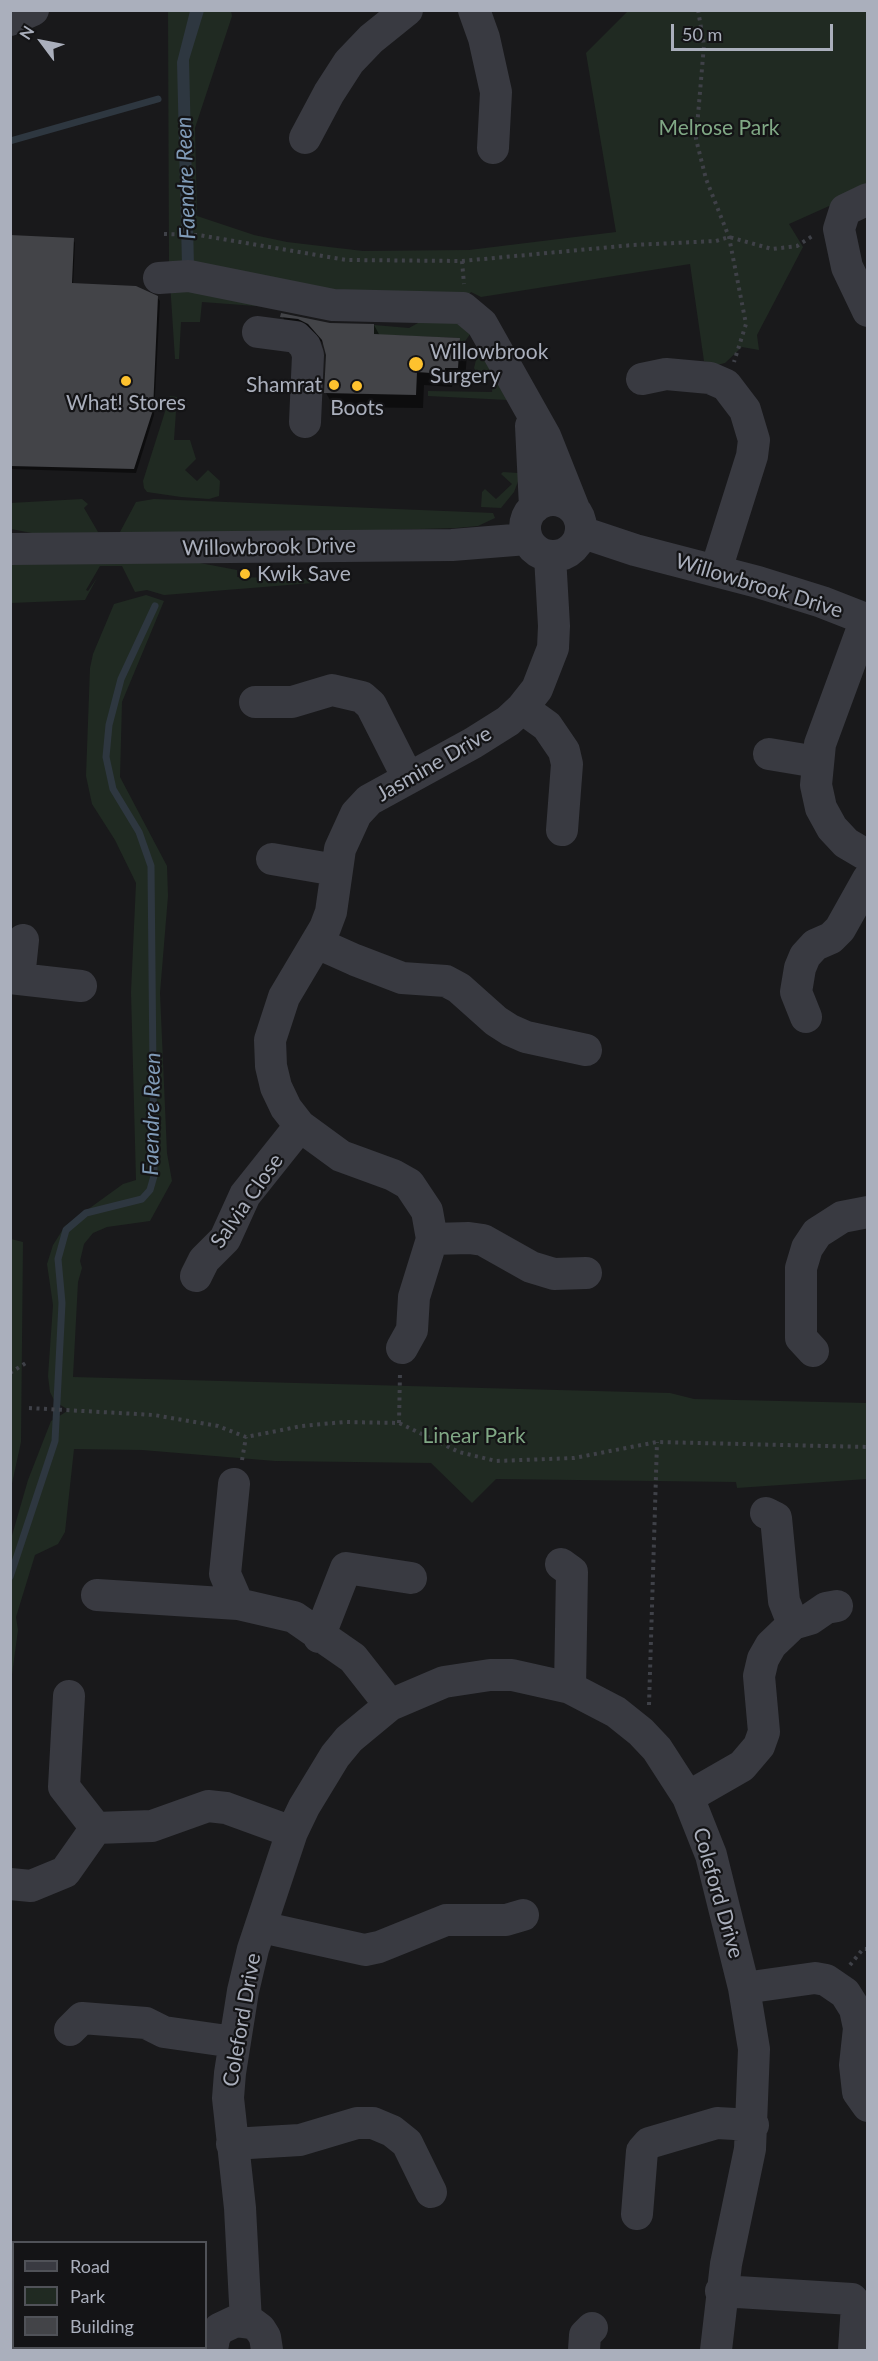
<!DOCTYPE html>
<html>
<head>
<meta charset="utf-8">
<style>
	body { margin:0 }
	#map { position:relative; width:878px; height:2361px; overflow:hidden; background:#19191b; font-family:Lato,sans-serif }
	canvas { display:block }
	.frame { position:absolute; inset:0; border:12px solid #aaafbc; pointer-events:none }
	.legend { position:absolute; left:12px; top:2241px; width:195px; height:108px; box-sizing:border-box; background:#141416; border:2px solid #505258; margin:0; padding:8px 10px; list-style:none; font-size:18px; color:#aaafbc }
	.legend li { display:flex; align-items:center; gap:12px; height:30px }
	.legend b { width:30px; border:2px solid #505258 }
	.north { position:absolute; left:12px; top:12px; width:60px; height:60px; -webkit-text-stroke:4px #141416; paint-order:stroke; rotate:302deg; font-size:16px; font-weight:700; line-height:24px; text-align:center; color:#aaafbc }
	.north::after { content:''; display:block; margin:auto; width:21px; height:27px; background:#aaafbc; clip-path:polygon(50% 0,100% 100%,50% 72%,0 100%) }
	.scale { position:absolute; left:671px; top:24px; width:162px; height:27px; box-sizing:border-box; border:3px solid #aaafbc; border-top:0; padding-left:8px; font-size:18px; line-height:21px; white-space:nowrap; color:#aaafbc; -webkit-text-stroke:4px #141416; paint-order:stroke }
</style>
</head>
<body>
<div id="map">
<canvas width="878" height="2361"></canvas>
<div class="frame"></div>
<ul class="legend">
<li><b style="height:8px;background:#393a41"></b>Road</li>
<li><b style="height:16px;background:#202a22"></b>Park</li>
<li><b style="height:16px;background:#434448"></b>Building</li>
</ul>
<div class="north">N</div>
<div class="scale">50 m</div>
</div>
<script>
const c = document.querySelector('canvas').getContext('2d');
c.lineJoin = 'round';
function fillPath(path, color) { c.fillStyle = color; c.fill(path, 'evenodd'); }
const shape = rows => new Path2D(rows.map(r => 'M' + r).join(''));
function trace(path, color, width, dash) { c.strokeStyle = color; c.lineWidth = width; c.lineCap = dash ? 'butt' : 'round'; c.setLineDash(dash || []); c.stroke(path); }
function label(font, color, halo, rows, align = 'center') {
  c.font = font + ' Lato,sans-serif'; c.lineWidth = 4.5; c.setLineDash([]); c.textBaseline = 'middle'; c.strokeStyle = halo; c.fillStyle = color; for (const [text, x, y, turn = 0] of rows) {
    c.save(); c.translate(x, y); c.rotate((+turn || 0) * Math.PI / 180); c.textAlign = isNaN(turn) ? turn : align; if (halo) c.strokeText(text, 0, 0); c.fillText(text, 0, 0); c.restore();
  }
}
fillPath(shape([
	[168,11,231,11,232,16,195,128,197,216,254,235,287,242,363,251,469,250,616,232,586,53,628,11,867,11,867,189,789,224,803,247,757,335,759,350,742,347,725,363,717,365,704,361,690,264,481,297,471,292,466,298,283,308,202,302,200,322,181,322,179,359,175,359,169,267],
	[434,314,457,319,473,330,461,347,459,356,460,338,388,335,372,393,374,325,409,328],
	[487,351,508,400,428,396,428,391,492,392,493,374,477,373,474,368,477,356],
	[170,396,177,397,174,440,190,440,196,459,185,470,197,481,208,470,220,481,219,496,209,499,181,497,147,492,144,488,143,481],
	[503,472,518,473,519,479,514,492,501,508,481,507,482,492,485,489,496,499,512,484,501,474],
	[82,499,88,504,84,508,98,532,120,532,136,502,154,499,493,513,495,518,478,526,456,528,63,539,11,529,10,503],
	[10,560,184,560,237,570,237,577,317,579,313,583,164,595,147,590,135,592,122,566,100,566,86,590,88,591,97,578,85,600,11,603],
	[146,595,164,601,122,702,120,777,167,866,168,896,160,993,167,1153,172,1181,150,1221,107,1227,93,1233,84,1244,80,1261,82,1268,78,1282,73,1377,670,1393,694,1399,867,1403,867,1483,867,1479,737,1488,736,1482,496,1479,472,1503,431,1463,275,1461,142,1450,74,1449,65,1532,58,1544,35,1555,16,1617,18,1630,11,1682,11,1539,28,1480,51,1421,69,1410,55,1402,50,1392,48,1376,53,1305,47,1264,53,1245,65,1226,123,1184,136,1180,131,992,136,883,115,840,92,804,86,776,90,668,93,654,114,604],
	[11,1239,23,1242,21,1442,11,1488]
]), '#202a22');
fillPath(shape([
	[190,11,204,11,189,60,194,266,182,265,177,62]
]), '#2e3740');
fillPath(shape([
	[10,237,73,239,75,243,73,285,157,297,160,301,154,415,136,473,10,469],
	[282,315,329,324,374,325,380,336,459,339,467,353,465,382,453,382,452,387,424,385,423,408,334,407,326,393,327,355,325,346,318,338,289,330]
]), '#0007');
trace(shape([
	[10,141,158,99],
	[10,1577,55,1441,62,1303,58,1259,66,1230,86,1213,142,1199,150,1190,154,1176,151,866,139,832,113,789,106,757,109,725,121,679,155,606]
]), '#2e3740', 7);
fillPath(shape([
	[10,235,74,238,72,283,136,286,158,296,153,410,134,469,10,466],
	[281,313,330,323,374,324,374,334,460,338,458,368,445,368,445,374,417,372,416,395,324,393,326,355,322,340,308,324,298,319,280,317]
]), '#434448');
trace(shape([
	[698,10,704,45,696,139,706,179,729,237,746,324,734,362],
	[164,234,198,235,347,260,462,261,633,245,716,241,729,237,772,249,797,246,814,235],
	[462,261,464,284],
	[10,1373,29,1361],
	[29,1408,154,1415,218,1426,246,1437,302,1426,344,1422,399,1423,459,1452,496,1461,574,1458,657,1442,868,1447],
	[399,1423,400,1373],
	[242,1460,246,1437],
	[649,1705,657,1442],
	[850,1965,863,1949,868,1949]
]), '#3f4148', 4, [3, 4.5]);
trace(shape([
	[474,10,484,38,496,92,493,148],
	[10,20,33,10],
	[305,138,329,93,349,62,371,39,407,10],
	[868,199,845,210,839,229,847,267,868,311],
	[159,278,189,276,333,305,463,308,482,324,545,436,574,509],
	[258,332,296,337,305,346,308,355,305,422],
	[642,379,666,374,710,378,726,385,745,410,754,440,752,456,716,570],
	[531,426,535,507],
	'525 528a28 28 0 1 1 56 0a28 28 0 1 1-56 0Z',
	[581,532,635,550,758,582,822,602,868,620],
	[10,549,452,545,527,539],
	[866,619,820,744,816,785,821,808,832,828,846,843,868,856],
	[255,702,292,702,332,690,362,697,371,705,408,778],
	[522,708,547,726,564,751,567,764,562,830],
	[769,754,817,762],
	[272,859,336,870],
	[317,943,355,960,402,978,446,981,459,988,496,1021,510,1030,526,1037,586,1050],
	[10,978,81,986],
	[19,978,23,940],
	[806,1017,796,992,800,968,805,956,815,945,831,938,840,929,868,879],
	[432,1239,469,1238,483,1240,531,1267,554,1274,586,1273],
	[196,1276,204,1260,225,1239,245,1195,300,1126],
	[402,1348,412,1330,414,1297,432,1239,427,1211,409,1184,393,1175,341,1156,300,1126,286,1108,276,1087,271,1066,270,1040,284,997,325,928,331,912,340,849,356,814,369,800,473,743,508,721,522,708,537,689,553,648,554,626,550,556],
	[813,1351,801,1338,801,1268,807,1248,817,1233,828,1226,842,1217,868,1212],
	[234,1484,225,1574,238,1604],
	[766,1513,776,1518,784,1601,793,1624],
	[561,1564,572,1572,570,1688],
	[97,1595,238,1604,294,1617,353,1658,390,1705],
	[319,1637,346,1568,411,1578],
	[69,1696,64,1787,96,1828],
	[688,1797,742,1766,759,1746,764,1732,759,1676,763,1659,771,1645,793,1624,810,1619,826,1608,837,1606],
	[10,1884,31,1886,65,1872,96,1828,152,1826,208,1806,226,1808,292,1832],
	[261,1927,365,1950,379,1947,446,1920,506,1920,523,1915],
	[744,1988,815,1978,826,1980,845,1993,855,2009,859,2028,855,2065,858,2092,868,2106],
	[70,2030,82,2018,146,2023,164,2032,234,2042],
	[232,2144,300,2140,357,2123,373,2123,392,2131,407,2143,431,2192],
	[637,2214,642,2151,649,2143,717,2123,753,2125],
	[721,2291,852,2299,857,2305,854,2350],
	[246,2322,240,2208,228,2098,230,2073,243,1991,253,1949,292,1832,304,1807,335,1756,349,1739,390,1705,444,1682,490,1675,512,1675,570,1688,616,1712,641,1732,657,1749,688,1797,711,1855,744,1988,754,2049,750,2149,726,2264,716,2350],
	[10,2334,14,2332],
	[212,2350,214,2338,219,2329,236,2321,252,2323,260,2329,265,2337,267,2350],
	[584,2350,585,2335,592,2328]
]), '#393a41', 32);
for (const [x, y, r, color] of [
	[416,364,8,"#fec22e"],
	[126,381,6,"#fec22e"],
	[334,385,6,"#fec22e"],
	[357,386,6,"#fec22e"],
	[245,574,6,"#fec22e"]
]) { const dot = new Path2D(); dot.arc(x, y, r, 0, 2 * Math.PI); c.fillStyle = color; c.fill(dot); trace(dot, '#141416', 2); }
label('21px', '#80a885', '#141416', [
	["Melrose Park",719,128],
	["Linear Park",474,1436]
]);
label('21px', '#aaafbc', '#141416', [
	["Willowbrook",430,352],
	["Surgery",430,376],
	["Shamrat",322,385,"right"],
	["What! Stores",126,403,"center"],
	["Boots",357,408,"center"],
	["Kwik Save",257,574]
], 'left');
label('21px', '#aaafbc', '#141416', [
	["Willowbrook Drive",269,547,-1],
	["Willowbrook Drive",759,586,17],
	["Jasmine Drive",434,764,-30],
	["Salvia Close",247,1201,-55],
	["Coleford Drive",718,1893,74],
	["Coleford Drive",242,2020,-80]
]);
label('italic 22px', '#809bb8', '#141416', [
	["Faendre Reen",186,178,-92],
	["Faendre Reen",152,1114,-89]
]);
</script>
</body>
</html>
